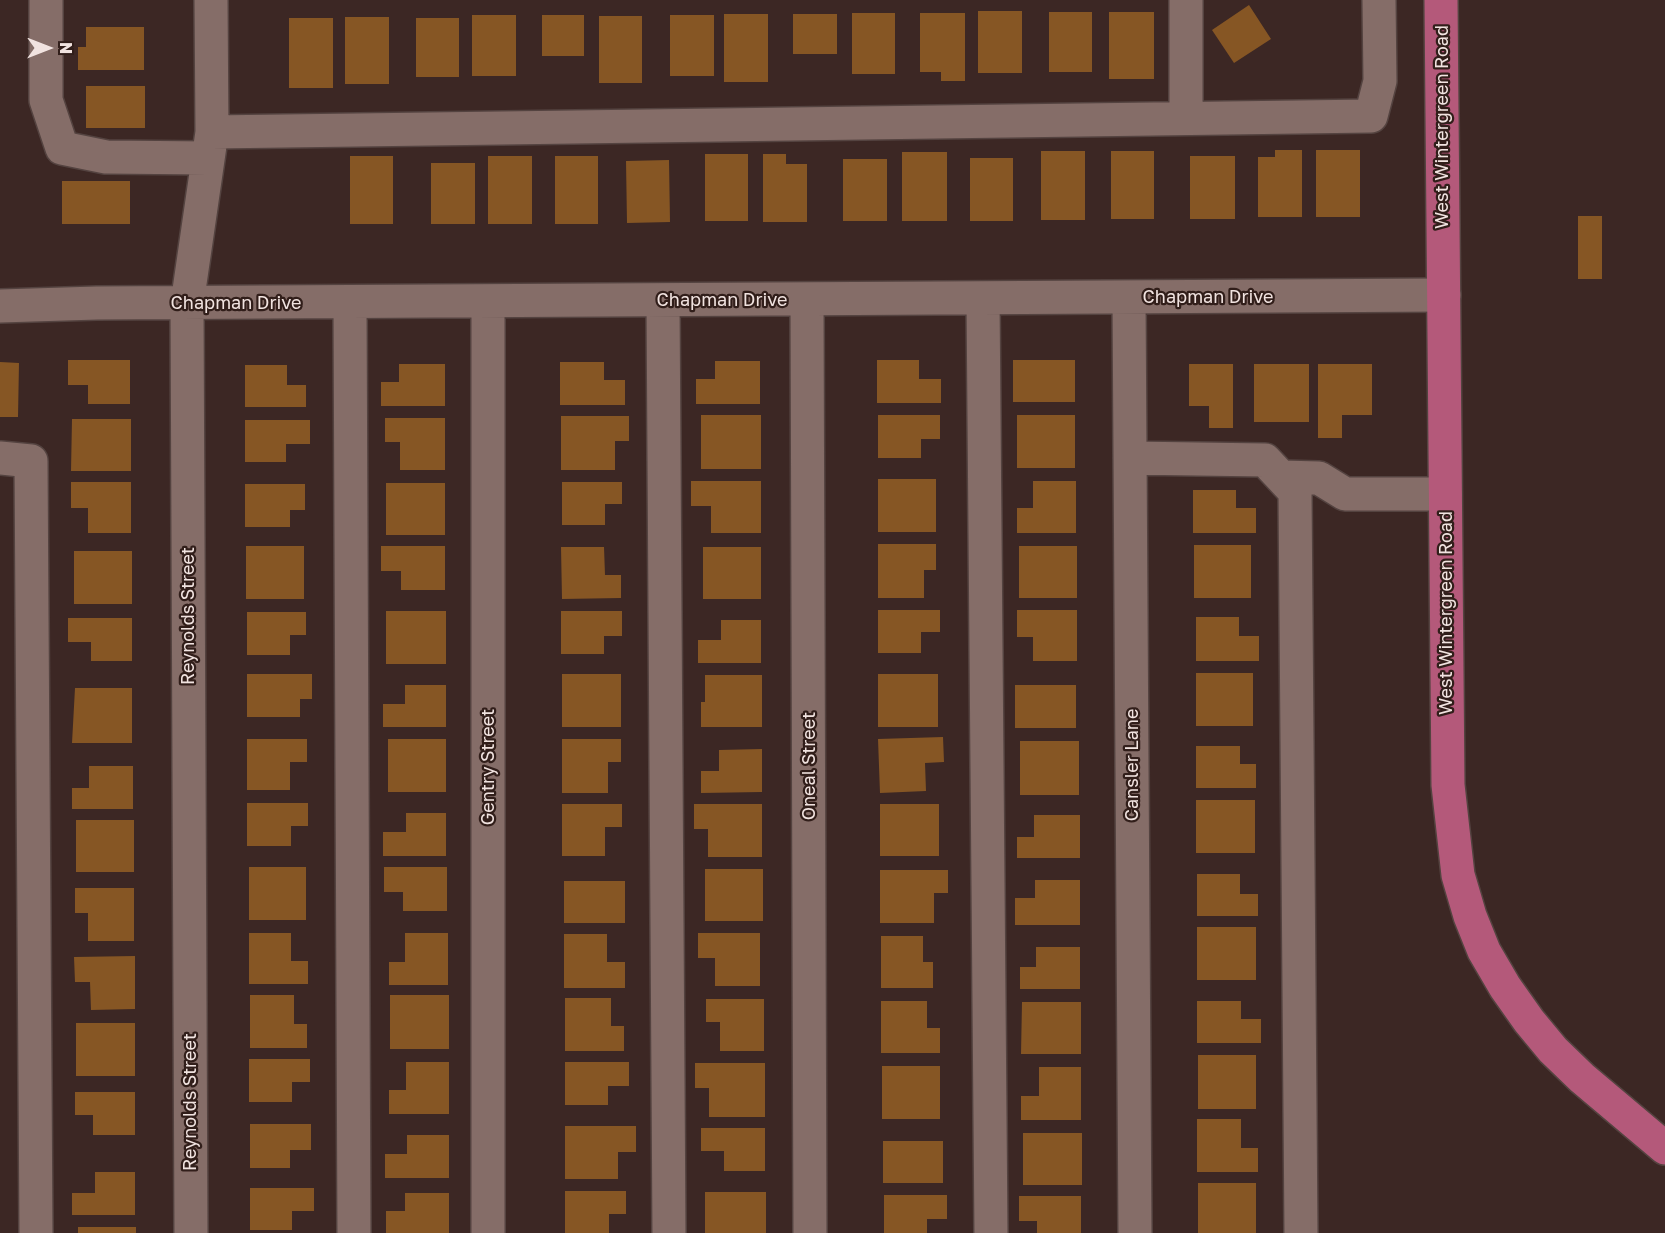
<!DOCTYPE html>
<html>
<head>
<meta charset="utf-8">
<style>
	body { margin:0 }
	#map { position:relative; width:1665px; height:1233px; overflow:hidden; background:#3c2724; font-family:"Golos Text",sans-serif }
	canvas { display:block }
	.north { position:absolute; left:18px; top:18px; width:60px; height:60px; -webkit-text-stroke:4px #311e1a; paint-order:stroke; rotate:90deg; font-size:16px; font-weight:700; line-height:24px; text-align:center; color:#f1e3e0 }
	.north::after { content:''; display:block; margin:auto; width:21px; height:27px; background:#f1e3e0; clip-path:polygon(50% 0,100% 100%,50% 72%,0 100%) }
</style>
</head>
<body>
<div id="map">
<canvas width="1665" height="1233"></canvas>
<div class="north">N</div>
</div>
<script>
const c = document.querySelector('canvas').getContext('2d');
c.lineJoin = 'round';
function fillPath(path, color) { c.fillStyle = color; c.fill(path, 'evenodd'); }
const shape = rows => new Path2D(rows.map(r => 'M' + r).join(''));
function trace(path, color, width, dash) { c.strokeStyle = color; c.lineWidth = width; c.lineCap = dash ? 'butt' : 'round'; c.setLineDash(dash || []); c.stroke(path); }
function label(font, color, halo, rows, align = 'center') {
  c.font = font + ' "Golos Text",sans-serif'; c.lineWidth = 4.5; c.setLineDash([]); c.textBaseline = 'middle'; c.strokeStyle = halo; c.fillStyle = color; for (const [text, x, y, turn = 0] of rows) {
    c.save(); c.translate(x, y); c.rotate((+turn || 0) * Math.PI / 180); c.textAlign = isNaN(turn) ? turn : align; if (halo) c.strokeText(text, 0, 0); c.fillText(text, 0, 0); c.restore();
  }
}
fillPath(shape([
	[1249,5,1271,39,1234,63,1212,30],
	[978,11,1022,11,1022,73,978,73],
	[1049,12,1092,12,1092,72,1049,72],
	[1109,12,1154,12,1154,79,1109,79],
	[852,13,895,13,895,74,852,74],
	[920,13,965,13,965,81,941,81,941,72,920,72],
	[724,14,768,14,768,82,724,82],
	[793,14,837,14,837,54,793,54],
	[472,15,516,15,516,76,472,76],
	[542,15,584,15,584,56,542,56],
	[670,15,714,15,714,76,670,76],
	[599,16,642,16,642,83,599,83],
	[345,17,389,17,389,84,345,84],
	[289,18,333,18,333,88,289,88],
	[416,18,459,18,459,77,416,77],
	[86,27,144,27,144,70,78,70,78,47,86,47],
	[86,86,145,86,145,128,86,128],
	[1275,150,1302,150,1302,217,1258,217,1258,157,1275,157],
	[1316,150,1360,150,1360,217,1316,217],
	[1041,151,1085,151,1085,220,1041,220],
	[1111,151,1154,151,1154,219,1111,219],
	[902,152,947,152,947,221,902,221],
	[705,154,748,154,748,221,705,221],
	[763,154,786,154,786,164,807,164,807,222,763,222],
	[350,156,393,156,393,224,350,224],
	[488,156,532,156,532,224,488,224],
	[555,156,598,156,598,224,555,224],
	[1190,156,1235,156,1235,219,1190,219],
	[970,158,1013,158,1013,221,970,221],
	[843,159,887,159,887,221,843,221],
	[669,160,670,222,627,223,626,161],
	[431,163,475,163,475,224,431,224],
	[62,181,130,181,130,224,62,224],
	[1578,216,1602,216,1602,279,1578,279],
	[68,360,130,360,130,404,88,404,88,385,68,385],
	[877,360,919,360,919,379,941,379,941,403,877,403],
	[1013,360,1075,360,1075,402,1013,402],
	[715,361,760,361,760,404,696,404,696,379,715,379],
	[0,362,19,363,18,417,0,417],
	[560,362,604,362,604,380,625,380,625,405,560,405],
	[399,364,445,364,445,406,381,406,381,382,399,382],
	[1189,364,1233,364,1233,428,1209,428,1209,406,1189,406],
	[1254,364,1309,364,1309,422,1254,422],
	[1318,364,1372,364,1372,415,1342,415,1342,438,1318,438],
	[245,365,287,365,287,385,306,385,306,407,245,407],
	[701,415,761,415,761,469,701,469],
	[878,415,940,415,940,439,921,439,921,458,878,458],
	[1017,415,1075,415,1075,468,1017,468],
	[561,416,629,416,629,441,615,441,615,470,561,470],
	[385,418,445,418,445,470,400,470,400,442,385,442],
	[72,419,131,419,131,471,71,471],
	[245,420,310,420,310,444,286,444,286,462,245,462],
	[878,479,936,479,936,532,878,532],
	[691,481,761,481,761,533,711,533,711,506,691,506],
	[1033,481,1076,481,1076,533,1017,533,1017,508,1033,508],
	[71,482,131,482,131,533,88,533,88,508,71,508],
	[562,482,622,482,622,504,605,504,605,525,562,525],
	[386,483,445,483,445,535,386,535],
	[245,484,305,484,305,510,290,510,290,527,245,527],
	[1193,490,1236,490,1236,508,1256,508,1256,533,1193,533],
	[878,544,936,544,936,570,924,570,924,598,878,598],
	[1194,545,1251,545,1251,598,1194,598],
	[246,546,304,546,304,599,246,599],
	[381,546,445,546,445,590,401,590,401,571,381,571],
	[1019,546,1077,546,1077,598,1019,598],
	[561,547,604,547,605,575,621,575,621,598,562,599],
	[703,547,761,547,761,599,703,599],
	[74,551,132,551,132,604,74,604],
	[878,610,940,610,940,632,921,632,921,653,878,653],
	[1017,610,1077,610,1077,661,1033,661,1033,637,1017,637],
	[386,611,446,611,446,664,386,664],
	[561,611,622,611,622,636,604,636,604,654,561,654],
	[247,612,306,612,306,635,290,635,290,655,247,655],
	[1196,617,1239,617,1239,636,1259,636,1259,661,1196,661],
	[68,618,132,618,132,661,91,661,91,642,68,642],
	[721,620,761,620,761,663,698,663,698,640,721,640],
	[1196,673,1253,673,1253,726,1196,726],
	[247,674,312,674,312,699,300,699,300,717,247,717],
	[562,674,621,674,621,727,562,727],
	[878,674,938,674,938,727,878,727],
	[705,675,762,675,762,727,701,727,701,702,705,702],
	[405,685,446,685,446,727,383,727,383,704,405,704],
	[1015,685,1076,685,1076,728,1015,728],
	[75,688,132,688,132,743,72,743],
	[943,737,944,762,925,763,926,791,880,793,878,739],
	[247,739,307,739,307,762,290,762,290,790,247,790],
	[388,739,446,739,446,792,388,792],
	[562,739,621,739,621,762,608,762,608,793,562,793],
	[1020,741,1079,741,1079,795,1020,795],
	[1196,746,1240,746,1240,764,1256,764,1256,788,1196,788],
	[762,749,762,792,701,793,701,771,719,771,719,750],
	[89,766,133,766,133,809,72,809,72,788,89,788],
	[1196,800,1255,800,1255,853,1196,853],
	[247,803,308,803,308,826,291,826,291,846,247,846],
	[562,804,622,804,622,827,605,827,605,856,562,856],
	[694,804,762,804,762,857,708,857,708,829,694,829],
	[880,804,939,804,939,856,880,856],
	[406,813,446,813,446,856,383,856,383,832,406,832],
	[1034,815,1080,815,1080,858,1017,858,1017,837,1034,837],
	[76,820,134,820,134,872,76,872],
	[249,867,306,867,306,920,249,920],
	[384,867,447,867,447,911,403,911,403,892,384,892],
	[705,869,763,869,763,921,705,921],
	[880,870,948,870,948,893,934,893,934,923,880,923],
	[1197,874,1240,874,1240,894,1258,894,1258,916,1197,916],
	[1035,880,1080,880,1080,925,1015,925,1015,898,1035,898],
	[564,881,625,881,625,923,564,923],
	[75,888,134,888,134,941,88,941,88,913,75,913],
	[1197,927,1256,927,1256,980,1197,980],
	[249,933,291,933,291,961,308,961,308,984,249,984],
	[405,933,448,933,448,985,389,985,389,962,405,962],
	[698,933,760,933,760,986,715,986,715,958,698,958],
	[564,934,607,934,607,962,625,962,625,988,564,988],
	[881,936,923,936,923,962,933,962,933,988,881,988],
	[1036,947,1080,947,1080,989,1020,989,1020,967,1036,967],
	[135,956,135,1009,91,1010,90,982,75,982,74,957],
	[250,995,294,995,294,1024,307,1024,307,1048,250,1048],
	[390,995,449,995,449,1049,390,1049],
	[565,998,611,998,611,1026,624,1026,624,1051,565,1051],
	[706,999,764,999,764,1051,720,1051,720,1022,706,1022],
	[881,1001,927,1001,927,1028,940,1028,940,1053,881,1053],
	[1197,1001,1241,1001,1241,1019,1261,1019,1261,1043,1197,1043],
	[1022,1002,1081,1002,1081,1054,1021,1054],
	[76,1023,135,1023,135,1076,76,1076],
	[1198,1055,1256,1055,1256,1109,1198,1109],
	[249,1059,310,1059,310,1082,292,1082,292,1102,249,1102],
	[406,1062,449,1062,449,1114,389,1114,389,1090,406,1090],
	[565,1062,629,1062,629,1086,608,1086,608,1105,565,1105],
	[695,1063,765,1063,765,1117,709,1117,709,1088,695,1088],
	[882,1066,940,1066,940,1119,882,1119],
	[1039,1067,1081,1067,1081,1120,1021,1120,1021,1096,1039,1096],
	[75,1092,135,1092,135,1135,93,1135,93,1115,75,1115],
	[1197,1119,1241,1119,1241,1148,1258,1148,1258,1172,1197,1172],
	[250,1124,311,1124,311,1150,290,1150,290,1168,250,1168],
	[565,1126,636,1126,636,1152,618,1152,618,1179,565,1179],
	[701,1128,765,1128,765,1171,724,1171,724,1151,701,1151],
	[1023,1133,1082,1133,1082,1185,1023,1185],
	[407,1135,449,1135,449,1178,385,1178,385,1154,407,1154],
	[883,1141,943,1141,943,1183,883,1183],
	[95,1172,135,1172,135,1215,72,1215,72,1193,95,1193],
	[1198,1183,1256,1183,1256,1233,1198,1233],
	[250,1188,314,1188,314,1211,292,1211,292,1230,250,1230],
	[565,1191,626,1191,626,1214,609,1214,609,1233,565,1233],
	[705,1192,766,1192,766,1233,705,1233],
	[405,1193,449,1193,449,1233,386,1233,386,1211,405,1211],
	[884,1195,947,1195,947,1219,927,1219,927,1233,884,1233],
	[1019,1196,1081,1196,1081,1233,1037,1233,1037,1221,1019,1221],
	[78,1227,136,1227,136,1233,78,1233]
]), '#865624');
const minor = shape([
	[46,0,46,100,62,148,106,157,208,158],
	[1186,0,1186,118],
	[212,132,1371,116,1380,81,1379,0],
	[1129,297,1135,1233],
	[983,298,991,1233],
	[807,299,810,1233],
	[663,300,669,1233],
	[488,302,488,1233],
	[350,303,354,1233],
	[0,306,97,303,1444,295],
	[0,458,31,461,36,1233],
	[1130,458,1265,460,1295,492,1301,1233],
	[1281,477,1319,478,1345,494,1445,494],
	[191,1233,187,304,212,132,211,0]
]);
const major = shape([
	[1441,0,1448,785,1458,875,1470,916,1484,951,1505,987,1529,1021,1553,1050,1582,1078,1665,1148]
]);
trace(minor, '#544340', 36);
trace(major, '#544340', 36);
trace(minor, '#856d68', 33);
trace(major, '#b4597a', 33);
label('18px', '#f1e3e0', '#311e1a', [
	["West Wintergreen Road",1442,127,-90],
	["Chapman Drive",1208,297],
	["Chapman Drive",722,300],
	["Chapman Drive",236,303],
	["West Wintergreen Road",1446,613,-90],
	["Reynolds Street",188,616,-90],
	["Cansler Lane",1132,765,-90],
	["Oneal Street",809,766,-90],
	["Gentry Street",488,767,-90],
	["Reynolds Street",190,1102,-90]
]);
</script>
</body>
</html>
